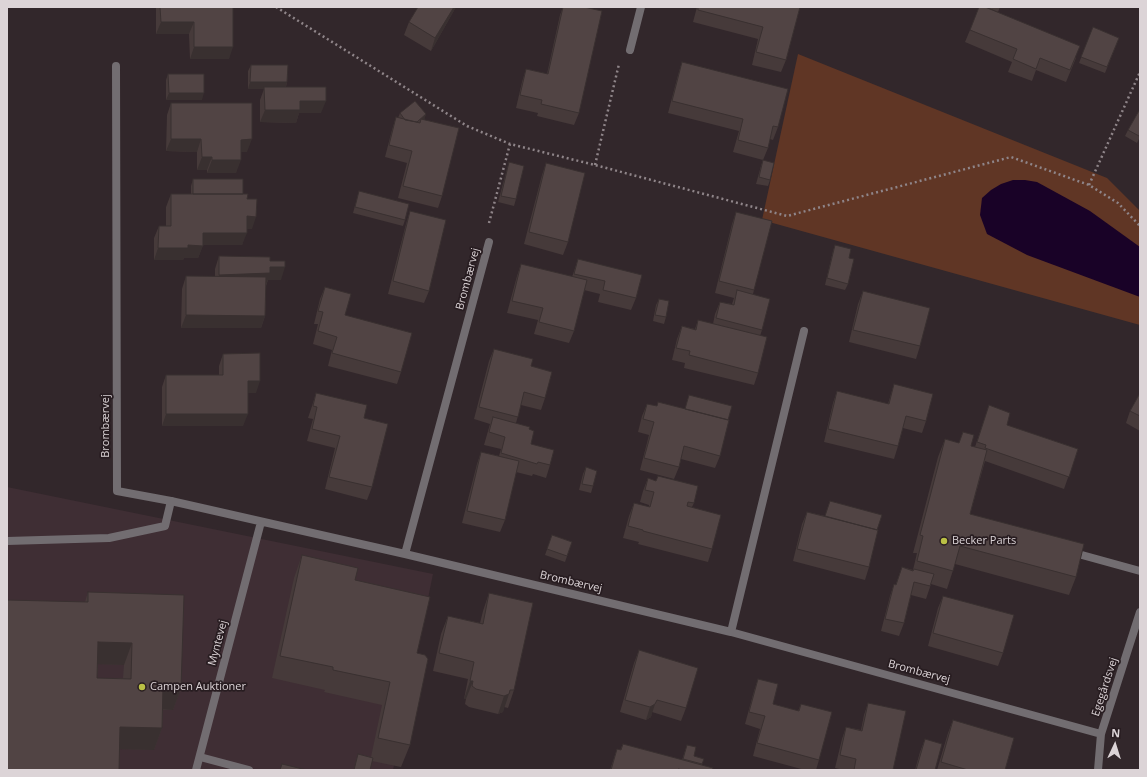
<!DOCTYPE html>
<html>
<head>
<meta charset="utf-8">
<style>
	body { margin:0 }
	#map { position:relative; width:1147px; height:777px; overflow:hidden; background:#32272b; font-family:"Open Sans",sans-serif }
	canvas { display:block }
	.frame { position:absolute; inset:0; border:8px solid #dcd4d7; pointer-events:none }
	.north { position:absolute; left:1095px; top:725px; width:40px; height:40px; -webkit-text-stroke:3px #281d21; paint-order:stroke; rotate:4deg; font-size:11px; font-weight:700; line-height:16px; text-align:center; color:#dcd4d7 }
	.north::after { content:''; display:block; margin:auto; width:14px; height:18px; background:#dcd4d7; clip-path:polygon(50% 0,100% 100%,50% 72%,0 100%) }
</style>
</head>
<body>
<div id="map">
<canvas width="1147" height="777"></canvas>
<div class="frame"></div>
<div class="north">N</div>
</div>
<script>
const c = document.querySelector('canvas').getContext('2d');
c.lineJoin = 'round';
function fillPath(path, color) { c.fillStyle = color; c.fill(path, 'evenodd'); }
const shape = rows => new Path2D(rows.map(r => 'M' + r).join(''));
function trace(path, color, width, dash) { c.strokeStyle = color; c.lineWidth = width; c.lineCap = dash ? 'butt' : 'round'; c.setLineDash(dash || []); c.stroke(path); }
function label(font, color, halo, rows, align = 'center') {
  c.font = font + ' "Open Sans",sans-serif'; c.lineWidth = 3.5; c.setLineDash([]); c.textBaseline = 'middle'; c.strokeStyle = halo; c.fillStyle = color; for (const [text, x, y, turn = 0] of rows) {
    c.save(); c.translate(x, y); c.rotate((+turn || 0) * Math.PI / 180); c.textAlign = isNaN(turn) ? turn : align; if (halo) c.strokeText(text, 0, 0); c.fillText(text, 0, 0); c.restore();
  }
}
fillPath(shape([
	[7,487,433,574,393,770,7,770]
]), '#3f2e34');
fillPath(shape([
	[798,54,1107,178,1140,211,1140,325,762,220]
]), '#603625');
fillPath(shape([
	[1013,180,1025,180,1037,182,1090,211,1140,247,1140,297,1027,255,987,234,980,215,982,198,991,190,1001,184]
]), '#190227');
trace(shape([
	[276,7,467,126,510,144,595,165,787,216,1011,157,1089,185,1118,203,1140,226],
	[595,165,619,64],
	[1089,185,1140,72],
	[489,223,510,144]
]), '#8f8589', 2.5, [2, 3]);
trace(shape([
	[7,541,109,538,165,526,171,501],
	[1071,552,1140,571],
	[200,757,249,770]
]), '#726d71', 8);
trace(shape([
	[630,50,641,7],
	[116,66,117,491,171,501,405,554,731,632,1101,734],
	[405,554,489,242],
	[731,632,804,331],
	[196,770,261,522],
	[1098,770,1101,734,1140,612]
]), '#726d71', 8);
fillPath(shape([
	[156,7,233,7,229,59,190,59,189,34,156,34],
	[456,7,431,51,404,35,409,22],
	[563,7,584,7,579,113,574,125,537,116,538,113,516,108,522,82,526,69,547,74,560,15],
	[697,7,800,7,786,60,781,72,752,65,758,39,693,22],
	[986,7,1000,7,998,12],
	[1093,27,1119,38,1105,73,1079,63],
	[970,30,1076,58,1066,82,1036,70,1032,81,1008,72,1012,62,965,42],
	[682,62,778,127,773,140,770,139,768,148,763,160,733,152,739,131,668,113,678,75],
	[251,65,287,82,286,87,321,113,299,113,296,123,260,122,260,100,264,89,248,89,248,71],
	[168,74,202,100,166,100,166,80],
	[171,103,247,152,241,152,236,173,207,173,207,170,197,170,197,152,166,151,167,115],
	[1140,109,1140,137,1137,143,1125,136,1128,130],
	[400,113,426,114,424,119,442,196,438,208,398,198,407,163,385,157,392,130,396,117,398,118],
	[763,160,770,180,768,186,756,184,761,166],
	[509,162,516,199,514,206,498,202,507,169],
	[546,163,568,242,563,255,524,244,542,175],
	[193,179,243,194,247,199,252,229,247,229,242,245,203,245,198,258,184,258,183,260,154,260,154,238,159,226,166,226,166,207,171,194,191,194,191,186],
	[359,191,405,220,403,226,353,213],
	[410,211,429,291,424,303,388,294,406,224],
	[736,212,754,290,753,294,762,330,760,336,758,373,754,385,684,368,685,363,672,360,677,339,682,326,695,329,698,320,713,324,715,314,720,302,732,304,734,298,715,293,732,224],
	[835,245,849,258,848,284,845,290,825,285,833,251],
	[219,256,270,261,281,280,268,280,266,286,265,316,261,328,181,328,182,289,186,276,215,277,215,269],
	[578,259,636,298,631,310,598,302,600,294,584,290,574,331,569,343,534,334,538,320,507,313,517,276,521,264,572,277],
	[325,287,345,315,401,372,397,384,328,366,332,350,313,344,318,324,314,324,320,299],
	[863,291,920,346,916,359,849,342,858,304],
	[659,299,666,317,664,324,653,321,656,305],
	[494,349,531,366,545,398,541,410,521,405,516,423,529,429,531,444,550,465,546,478,533,474,532,476,516,472,505,520,500,532,462,523,477,464,481,452,499,456,501,449,484,445,490,424,474,419,489,361],
	[223,354,256,393,248,393,243,426,162,426,162,387,166,375,219,375,219,366],
	[894,384,926,421,922,433,903,428,898,446,894,459,824,442,833,403,837,391,888,404],
	[316,393,364,418,372,487,367,500,325,489,335,448,307,441,313,419,308,418,312,406],
	[1140,393,1140,431,1126,423,1130,411],
	[689,395,728,420,720,456,715,468,681,459,679,467,674,479,640,470,649,435,638,432,642,416,647,404,657,406,658,402,685,409],
	[989,405,1007,425,1078,449,1064,489,985,461,970,514,1076,577,1069,595,955,564,947,589,931,584,926,599,911,595,904,623,899,636,881,631,890,596,894,584,896,584,902,567,913,570,917,553,913,553,938,457,945,439,959,443,963,432,971,446,975,447],
	[586,467,593,486,591,493,579,490,583,474],
	[658,476,694,503,692,507,712,549,708,562,638,544,639,542,623,538,629,516,634,503,649,507,649,505,640,502,643,491,648,478,656,481],
	[830,501,877,530,869,567,865,580,793,561,802,524,807,512,825,516],
	[552,535,572,542,565,562,545,555],
	[302,555,355,580,417,653,410,745,401,767,372,761,370,770,354,770,356,761,358,754,371,757,382,705,324,692,325,690,272,678,294,578],
	[88,592,181,688,173,710,163,710,162,728,154,750,120,749,7,770,85,602],
	[98,664,124,665,123,678,97,678],
	[489,593,514,690,508,708,504,707,503,712,498,714,469,707,465,704,466,699,464,699,468,679,433,671,441,634,448,616,480,623,483,611],
	[943,596,1003,653,998,666,928,646,938,608],
	[639,650,686,708,681,721,652,712,651,717,646,720,620,712,634,663],
	[758,679,773,704,798,711,801,704,819,760,816,770,805,770,753,756,760,729,745,724,754,691],
	[868,703,893,770,844,770,835,768,842,739,846,727,861,730,864,715],
	[953,720,1005,770,937,770,948,733],
	[925,739,935,770,915,770,920,752],
	[623,744,682,760,687,745,694,756,702,764,702,765,712,770,610,770,617,749,620,750]
]), '#463a3a');
fillPath(shape([
	[454,7,456,7,431,51,435,38],
	[161,22,194,22,189,34,156,34],
	[194,47,233,47,229,59,190,59],
	[250,82,287,82,285,89,264,87,264,89,248,89],
	[169,93,204,93,202,100,166,100],
	[300,101,326,101,321,113,299,113,296,123,260,122,265,110],
	[426,114,424,121,421,119],
	[171,139,201,139,197,152,166,151],
	[252,139,247,152,236,152,241,140],
	[202,157,212,157,207,170,197,170],
	[212,160,241,160,236,173,207,173],
	[247,216,256,217,252,229,243,229],
	[203,233,247,233,242,245,198,245],
	[188,245,203,246,198,258,184,258,183,260,154,260,158,248],
	[270,267,285,267,281,280,268,280,265,286,215,287,219,275],
	[186,315,265,316,261,328,181,328],
	[248,381,260,381,256,393,243,393],
	[166,414,248,414,243,426,162,426],
	[98,642,132,643,124,665,90,664],
	[470,681,473,681,466,699,464,699],
	[163,687,181,688,173,710,155,709],
	[509,694,503,712,498,714,504,696],
	[655,704,651,717,646,720,650,707],
	[120,727,162,728,154,750,112,749]
]), '#393030');
const building = shape([
	[160,7,233,7,233,47,194,47,194,22,161,22,160,7],
	[418,7,454,7,435,38,409,22,418,7],
	[563,7,584,7,602,11,579,113,541,104,542,100,520,95,526,69,548,74,563,7],
	[698,7,800,7,786,60,756,52,763,27,698,10,698,7],
	[979,7,985,7,1080,46,1070,70,1040,58,1036,69,1013,59,1017,49,970,30,979,7],
	[1093,27,1119,38,1107,67,1081,57,1093,27],
	[682,62,788,89,778,127,773,126,768,148,738,140,743,119,672,101,682,62],
	[251,65,288,65,287,82,250,82,251,65],
	[168,74,204,74,204,93,169,93,168,74],
	[264,87,326,87,326,101,300,101,300,110,265,110,264,87],
	[415,101,426,114,417,122,405,120,400,113,415,101],
	[171,103,252,103,252,139,241,140,241,160,212,160,212,157,202,157,201,139,171,139,171,103],
	[1140,109,1140,135,1139,136,1128,130,1140,109],
	[396,117,420,123,421,119,459,128,442,196,403,186,412,151,389,145,396,117],
	[763,160,774,163,770,180,759,177,763,160],
	[509,162,524,166,516,199,501,196,509,162],
	[546,163,585,173,568,242,529,232,546,163],
	[193,179,243,179,243,194,193,194,193,179],
	[359,191,409,204,405,220,355,207,359,191],
	[171,194,248,194,247,199,257,199,256,217,247,216,247,233,203,233,203,246,188,245,188,248,158,248,159,226,171,226,171,194],
	[410,211,446,220,429,291,393,281,410,211],
	[736,212,772,221,754,290,719,281,736,212],
	[835,245,851,249,849,258,854,259,848,284,827,278,835,245],
	[219,256,270,257,270,261,285,261,285,267,270,267,270,273,219,275,219,256],
	[578,259,642,275,636,298,603,290,605,281,574,274,578,259],
	[521,264,587,280,574,331,539,322,543,308,512,301,521,264],
	[186,276,266,277,265,316,186,315,186,276],
	[325,287,351,294,345,315,412,333,401,372,332,353,337,337,318,331,323,312,318,311,325,287],
	[737,290,770,299,762,330,716,318,720,302,734,305,737,290],
	[863,291,930,308,920,346,853,330,863,291],
	[659,299,669,301,666,317,655,315,659,299],
	[698,320,767,337,758,373,689,355,690,351,676,348,682,326,696,330,698,320],
	[494,349,533,359,531,366,552,372,545,398,524,392,518,417,479,407,494,349],
	[260,353,260,381,248,381,248,414,166,414,166,375,223,375,223,354,260,353],
	[894,384,933,394,926,421,906,416,898,446,828,429,837,391,889,404,894,384],
	[316,393,367,405,364,418,388,424,372,487,329,477,340,436,312,429,317,407,313,406,316,393],
	[1140,393,1140,416,1130,411,1140,393],
	[689,395,732,406,728,420,685,409,689,395],
	[658,402,729,420,720,456,684,446,679,467,644,458,654,422,643,419,647,404,657,406,658,402],
	[989,405,1010,413,1007,425,1078,449,1069,477,985,448,986,445,977,442,989,405],
	[493,417,530,427,529,429,534,431,531,444,554,450,550,465,538,462,537,464,501,453,505,437,489,432,493,417],
	[963,432,974,435,971,446,987,450,970,514,1084,544,1076,577,960,546,953,571,917,561,923,536,920,535,945,439,959,443,963,432],
	[481,452,519,461,505,520,467,511,481,452],
	[586,467,597,471,593,486,582,484,586,467],
	[658,476,698,486,694,503,688,502,687,506,721,515,712,549,643,531,643,530,628,526,634,503,650,507,654,492,645,490,648,478,656,481,658,476],
	[830,501,882,515,877,530,825,516,830,501],
	[807,512,878,530,869,567,797,549,807,512],
	[552,535,572,542,567,556,547,549,552,535],
	[302,555,358,568,355,580,430,597,417,653,425,655,428,659,410,745,378,738,390,682,333,670,333,667,280,656,302,555],
	[902,567,913,571,914,569,934,574,930,586,914,582,904,623,885,619,894,584,896,585,902,567],
	[88,592,184,595,181,688,163,687,162,728,120,727,119,770,7,770,7,600,88,602,88,592],
	[98,642,132,643,131,679,97,678,98,642],
	[489,593,533,603,514,690,510,690,509,694,504,696,476,689,472,686,473,681,470,681,474,662,439,653,448,616,483,624,489,593],
	[943,596,1014,615,1003,653,933,633,943,596],
	[639,650,698,668,686,708,657,700,655,704,650,707,625,700,639,650],
	[758,679,778,684,773,704,799,711,801,704,832,712,819,760,757,743,765,716,749,712,758,679],
	[868,703,906,711,893,770,854,770,856,759,840,755,846,727,862,731,868,703],
	[953,720,1014,738,1005,770,968,770,941,762,953,720],
	[925,739,942,744,935,770,916,770,925,739],
	[623,744,713,768,712,770,683,770,678,769,678,770,611,770,617,749,621,750,623,744],
	[687,745,696,747,694,756,704,759,702,764,683,759,687,745],
	[358,754,373,758,370,770,354,770,358,754],
	[282,764,307,770,280,770,282,764]
]);
fillPath(building, '#514444');
trace(building, '#393030', 1);
for (const [x, y, r, color] of [
	[944,541,4,"#bac045"],
	[142,687,4,"#bac045"]
]) { const dot = new Path2D(); dot.arc(x, y, r, 0, 2 * Math.PI); c.fillStyle = color; c.fill(dot); trace(dot, '#281d21', 1.5); }
label('11px', '#dcd4d7', '#281d21', [
	["Brombærvej",468,279,-75],
	["Brombærvej",106,426,-90],
	["Brombærvej",571,582,13],
	["Myntevej",218,643,-75],
	["Brombærvej",919,672,15],
	["Egegårdsvej",1105,687,-72]
]);
label('11px', '#dcd4d7', '#281d21', [
	["Becker Parts",952,541],
	["Campen Auktioner",150,687]
], 'left');
</script>
</body>
</html>
